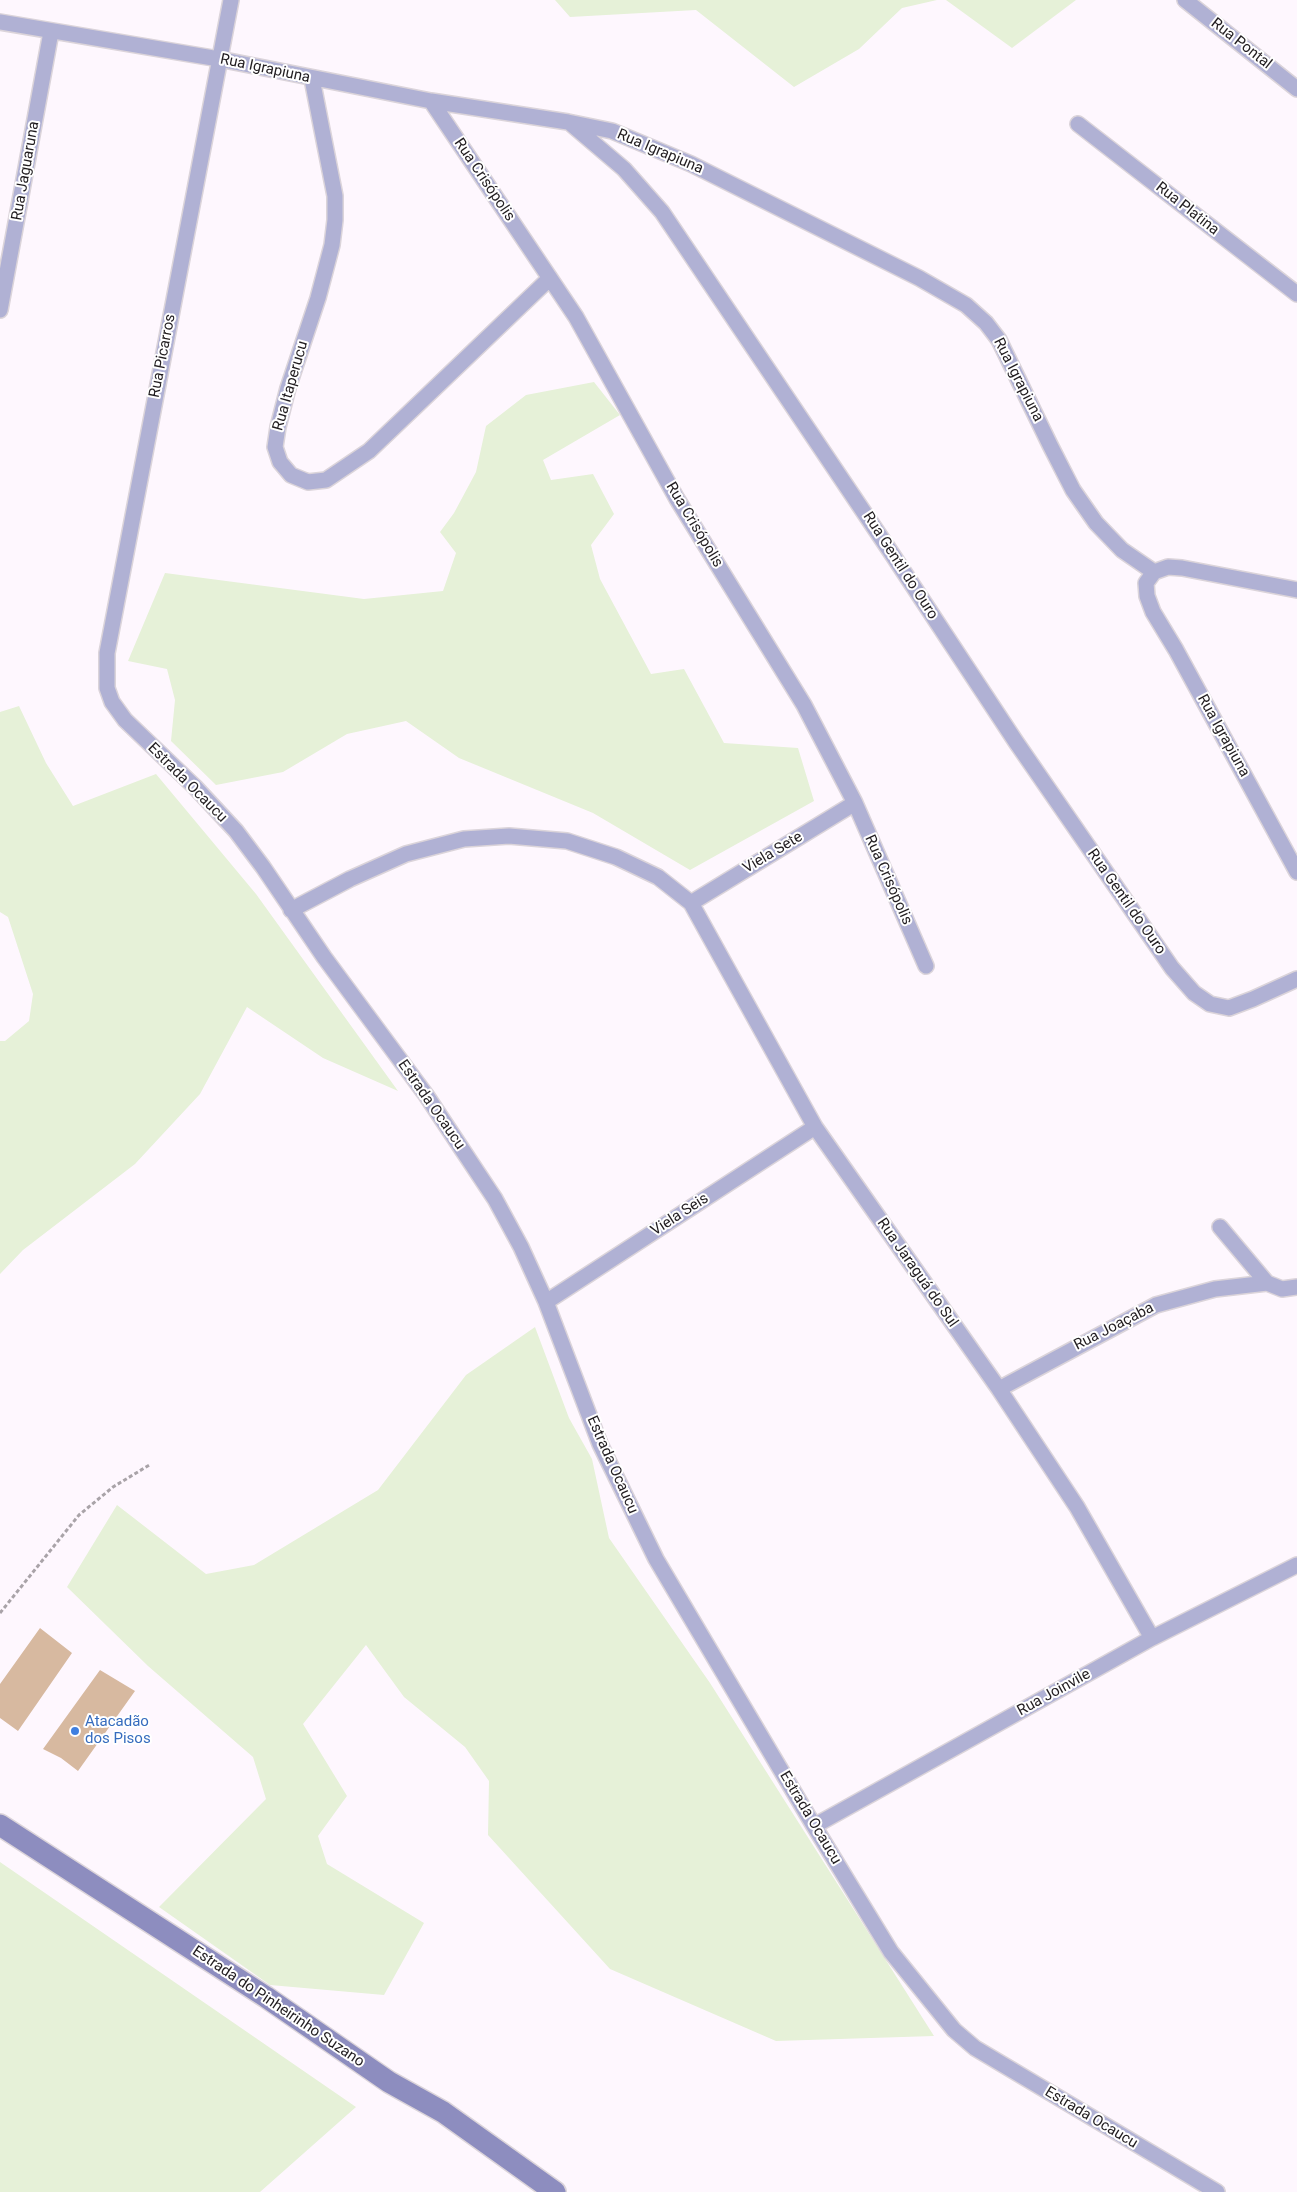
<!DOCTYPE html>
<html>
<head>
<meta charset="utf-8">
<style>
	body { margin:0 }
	canvas { display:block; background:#fef7fe }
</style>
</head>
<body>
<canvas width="1297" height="2192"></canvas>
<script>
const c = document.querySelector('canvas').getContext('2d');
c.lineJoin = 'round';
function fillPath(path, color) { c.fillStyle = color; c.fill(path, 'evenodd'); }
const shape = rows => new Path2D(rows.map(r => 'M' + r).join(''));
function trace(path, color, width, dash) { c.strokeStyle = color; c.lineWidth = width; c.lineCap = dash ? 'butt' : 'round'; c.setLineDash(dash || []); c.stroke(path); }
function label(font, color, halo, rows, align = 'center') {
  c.font = font + ' Roboto,sans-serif'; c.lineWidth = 4; c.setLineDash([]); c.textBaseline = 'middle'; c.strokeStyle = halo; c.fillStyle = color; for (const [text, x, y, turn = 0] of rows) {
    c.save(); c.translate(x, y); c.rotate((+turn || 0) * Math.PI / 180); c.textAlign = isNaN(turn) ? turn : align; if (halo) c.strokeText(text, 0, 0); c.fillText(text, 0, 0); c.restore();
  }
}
fillPath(shape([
	[555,0,937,0,902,8,859,49,794,87,696,10,570,17],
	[946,0,1076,0,1012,48],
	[594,382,620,415,543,460,551,480,593,474,614,514,591,545,600,579,651,674,684,669,724,743,798,748,814,801,690,870,593,813,459,758,406,721,347,734,283,772,216,785,171,741,175,700,167,669,128,661,165,573,364,599,443,591,456,553,440,532,454,513,476,472,486,426,526,395],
	[19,706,46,763,73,806,156,774,256,894,398,1091,323,1058,247,1007,200,1094,135,1164,23,1250,0,1274,0,1041,5,1041,29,1021,33,994,8,917,0,912,0,712],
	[535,1327,569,1418,592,1459,609,1538,710,1683,934,2036,776,2041,610,1969,488,1835,489,1781,465,1747,404,1697,366,1645,303,1724,347,1796,318,1836,327,1864,424,1923,384,1995,270,1985,159,1907,266,1799,253,1757,148,1666,67,1587,117,1505,206,1574,254,1565,378,1490,466,1375],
	[0,1862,356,2107,260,2192,0,2192]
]), '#e6f1d8');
fillPath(shape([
	[40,1628,72,1653,18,1731,0,1718,0,1684],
	[100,1670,135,1691,78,1771,61,1758,43,1749]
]), '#d7b9a0');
const minor = shape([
	[231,0,107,653,107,688,112,702,125,720,195,787,236,831,263,867,324,957,426,1095,495,1199,521,1247,546,1302,600,1444,656,1559,814,1826,891,1952,954,2030,975,2048,1217,2192],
	[1185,0,1297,89],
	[0,22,219,59,431,101,568,122,612,131,691,164,919,278,966,305,986,323,999,340,1050,445,1073,490,1096,523,1122,550,1154,572,1168,567,1182,568,1297,590],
	[312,79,335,196,335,220,332,245,318,298,288,388,278,427,275,447,280,462,291,475,308,482,326,480,369,451,550,278],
	[431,101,576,317,677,499,804,705,855,803,926,966],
	[570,123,624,169,662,212,890,551,1016,742,1172,968,1194,993,1210,1004,1229,1008,1253,999,1297,979],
	[1078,124,1297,294],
	[0,310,51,32],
	[1154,572,1146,583,1147,596,1153,612,1176,650,1297,872],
	[691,903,855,803],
	[291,910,350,879,406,854,464,839,509,836,567,841,616,857,658,877,691,903,815,1127,999,1389,1077,1507,1152,1638],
	[1220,1227,1267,1283,1282,1289,1297,1287],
	[546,1302,815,1127],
	[999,1389,1156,1305,1215,1289,1267,1283],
	[814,1826,1152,1638,1297,1565]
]);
const secondary = shape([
	[0,1825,266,1997,389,2082,443,2112,555,2192]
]);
trace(minor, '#dbd4da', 18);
trace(secondary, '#dbd4da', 24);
trace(shape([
	[0,1613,79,1515,113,1487,151,1464]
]), '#a9a3a8', 3, [4, 2.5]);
trace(minor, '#b0b1d4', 15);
trace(secondary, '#8d8dbf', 21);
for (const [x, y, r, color] of [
	[75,1731,5,"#3f7fe0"]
]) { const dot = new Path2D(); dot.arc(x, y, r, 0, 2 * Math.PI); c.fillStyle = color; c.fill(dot); trace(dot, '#fff', 2); }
label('15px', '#211d20', '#fff', [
	["Rua Pontal",1241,44,38],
	["Rua Igrapiuna",265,69,12],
	["Rua Igrapiuna",660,152,23],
	["Rua Jaguaruna",26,171,-80],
	["Rua Crisópolis",484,180,56],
	["Rua Platina",1187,209,38],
	["Rua Picarros",163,356,-79],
	["Rua Igrapiuna",1018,380,63],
	["Rua Itaperucu",291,386,-74],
	["Rua Crisópolis",694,525,59],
	["Rua Gentil do Ouro",900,566,57],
	["Rua Igrapiuna",1223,736,61],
	["Estrada Ocaucu",187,783,45],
	["Viela Sete",773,853,-31],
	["Rua Crisópolis",888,880,66],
	["Rua Gentil do Ouro",1126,902,55],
	["Estrada Ocaucu",431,1105,55],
	["Viela Seis",680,1215,-33],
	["Rua Jaraguá do Sul",917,1273,55],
	["Rua Joaçaba",1114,1327,-27],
	["Estrada Ocaucu",612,1465,66],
	["Rua Joinvile",1054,1693,-29],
	["Estrada Ocaucu",810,1818,59],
	["Estrada do Pinheirinho Suzano",278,2007,34],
	["Estrada Ocaucu",1091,2118,31]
]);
label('15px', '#366cbe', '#fff', [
	["Atacadão",85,1722],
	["dos Pisos",85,1739]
], 'left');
</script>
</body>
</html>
